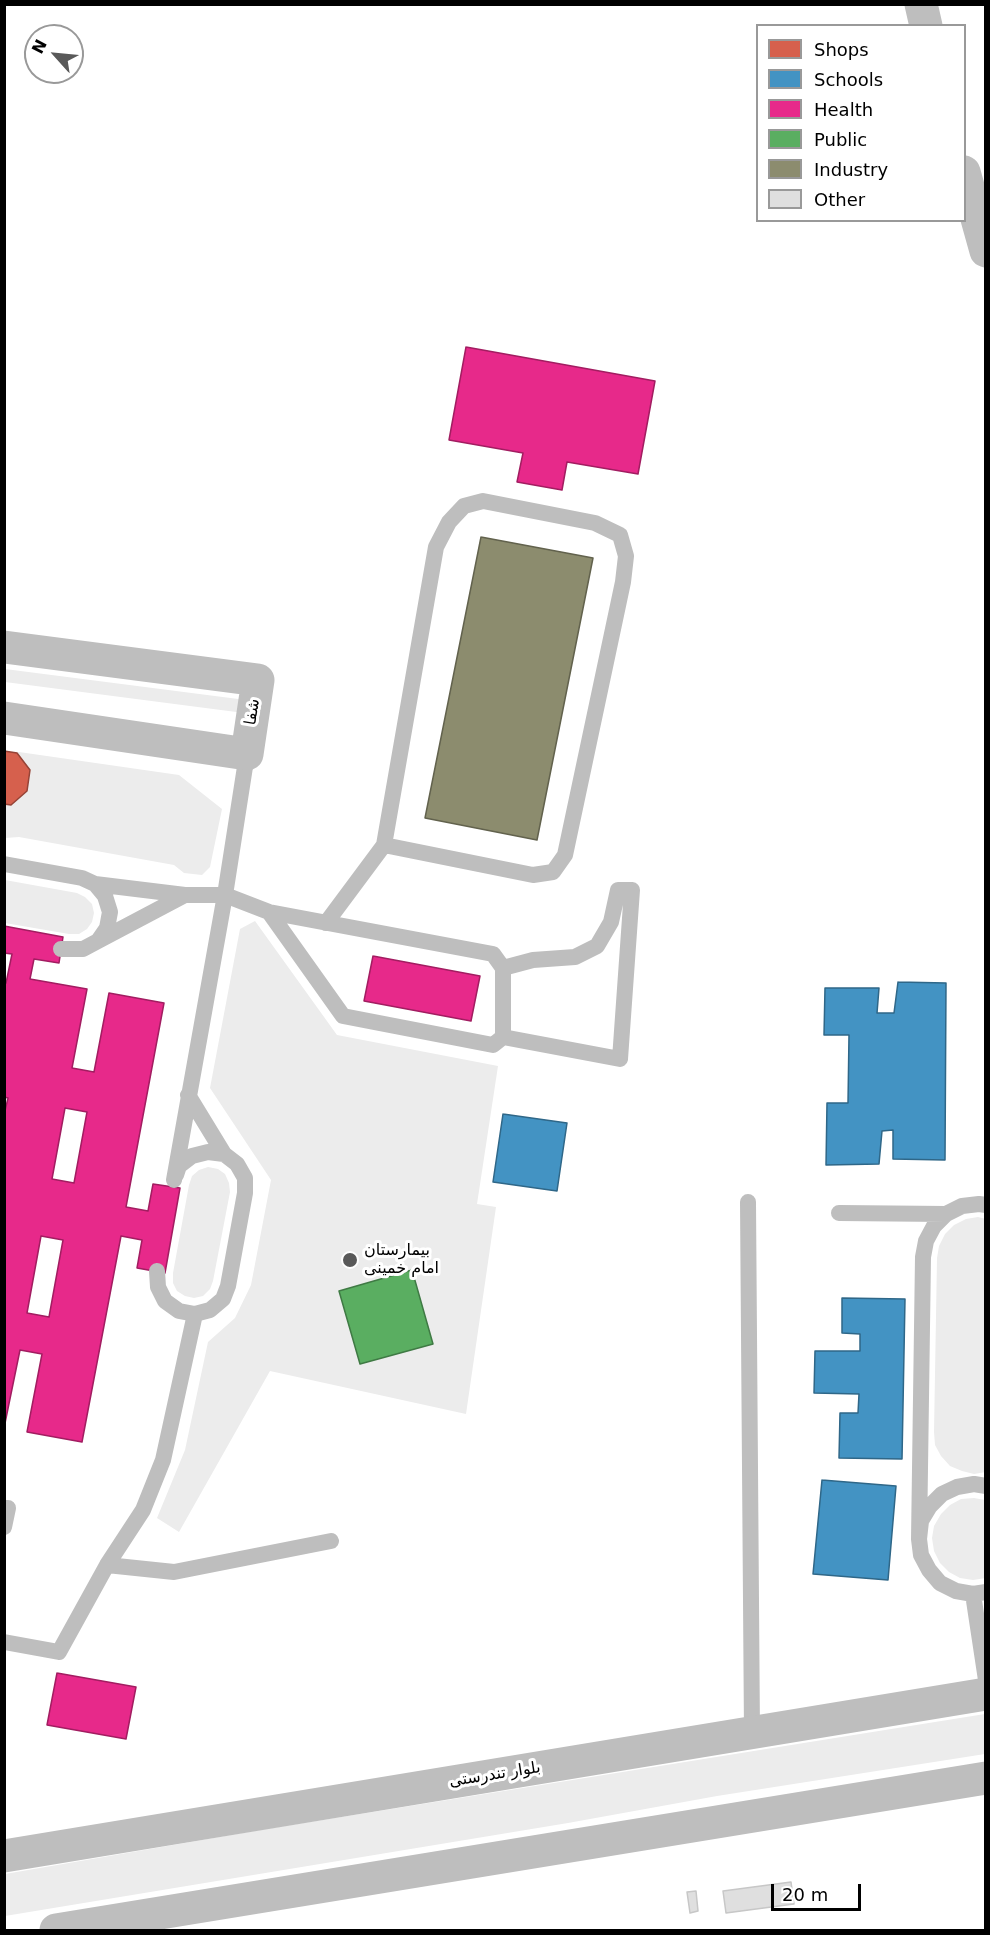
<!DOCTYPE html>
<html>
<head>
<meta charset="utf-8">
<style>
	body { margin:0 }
	#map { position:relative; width:990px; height:1935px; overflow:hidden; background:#fff; font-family:"DejaVu Sans",sans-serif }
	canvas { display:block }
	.frame { position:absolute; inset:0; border:6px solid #000; pointer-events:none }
	.legend { position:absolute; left:756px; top:24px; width:210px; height:198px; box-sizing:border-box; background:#fff; border:2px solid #999; margin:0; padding:8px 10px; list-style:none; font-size:18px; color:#000 }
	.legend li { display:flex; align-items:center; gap:12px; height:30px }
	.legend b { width:30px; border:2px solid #999 }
	.north { position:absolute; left:24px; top:24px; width:60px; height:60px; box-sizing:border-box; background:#fff; border:2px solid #999; border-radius:50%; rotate:297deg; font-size:16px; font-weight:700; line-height:24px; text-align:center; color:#000 }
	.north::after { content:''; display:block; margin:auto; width:21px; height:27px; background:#595959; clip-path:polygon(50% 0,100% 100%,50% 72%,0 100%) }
	.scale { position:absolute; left:771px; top:1884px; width:90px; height:27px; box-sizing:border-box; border:3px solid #000; border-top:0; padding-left:8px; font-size:18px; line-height:21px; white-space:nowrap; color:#000; -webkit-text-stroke:4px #fff; paint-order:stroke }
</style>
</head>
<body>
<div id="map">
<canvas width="990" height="1935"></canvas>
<div class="frame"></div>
<ul class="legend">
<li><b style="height:16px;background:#d6604d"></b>Shops</li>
<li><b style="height:16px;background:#4393c3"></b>Schools</li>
<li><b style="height:16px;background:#e7298a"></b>Health</li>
<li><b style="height:16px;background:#5aae61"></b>Public</li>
<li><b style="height:16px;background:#8c8c6e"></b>Industry</li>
<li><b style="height:16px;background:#dfdfdf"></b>Other</li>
</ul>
<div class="north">N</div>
<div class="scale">20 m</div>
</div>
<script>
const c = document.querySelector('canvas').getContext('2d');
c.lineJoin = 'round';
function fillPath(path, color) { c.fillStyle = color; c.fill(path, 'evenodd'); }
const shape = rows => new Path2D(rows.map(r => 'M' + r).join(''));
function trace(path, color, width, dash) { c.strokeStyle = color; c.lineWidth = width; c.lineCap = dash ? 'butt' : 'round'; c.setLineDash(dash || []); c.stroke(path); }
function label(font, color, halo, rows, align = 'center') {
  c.font = font + ' "DejaVu Sans","Noto Naskh Arabic",sans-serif'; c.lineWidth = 6; c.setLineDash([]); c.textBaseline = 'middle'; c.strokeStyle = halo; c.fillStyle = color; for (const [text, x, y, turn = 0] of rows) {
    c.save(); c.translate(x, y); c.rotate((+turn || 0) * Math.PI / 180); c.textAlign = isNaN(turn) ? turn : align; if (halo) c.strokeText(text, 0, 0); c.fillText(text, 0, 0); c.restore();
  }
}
fillPath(shape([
	[5,669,246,700,244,713,5,682],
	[5,751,19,752,179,775,222,809,210,867,202,875,184,873,174,865,19,837,5,838],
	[5,880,77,893,85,897,92,904,94,913,92,922,87,929,79,934,69,934,5,923],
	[255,921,337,1035,498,1066,477,1204,496,1207,466,1414,270,1371,179,1532,157,1518,185,1450,208,1342,235,1318,251,1285,271,1180,210,1088,240,929],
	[208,1167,218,1169,225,1174,229,1183,230,1192,213,1281,210,1289,203,1296,194,1298,185,1296,177,1291,173,1283,173,1273,189,1185,192,1176,199,1170],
	[978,1217,986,1219,986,1472,974,1474,962,1471,950,1466,941,1456,935,1445,934,1432,937,1258,939,1246,945,1234,954,1225,966,1219],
	[974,1498,985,1500,986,1578,973,1580,960,1578,949,1572,940,1563,934,1551,932,1538,934,1526,941,1514,950,1505,961,1499],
	[985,1714,985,1754,717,1796,568,1823,5,1916,5,1874,260,1830]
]), '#ececec');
const shops = shape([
	[4,751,17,753,30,770,27,791,11,805,4,804,4,751]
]);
fillPath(shops, '#d6604d');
trace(shops, '#964336', 1.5);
const schools = shape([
	[898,982,946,983,945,1160,893,1159,893,1130,882,1131,879,1164,826,1165,827,1103,848,1103,849,1035,824,1035,825,988,879,988,877,1013,894,1013,898,982],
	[503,1114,567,1123,557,1191,493,1182,503,1114],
	[842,1298,905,1299,902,1459,839,1458,840,1413,858,1413,859,1394,814,1393,815,1351,860,1351,860,1334,842,1333,842,1298],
	[822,1480,896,1486,888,1580,813,1574,822,1480]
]);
fillPath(schools, '#4393c3');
trace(schools, '#2f6788', 1.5);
const health = shape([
	[466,347,655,381,638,474,567,462,562,490,517,482,523,453,449,440,466,347],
	[4,926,63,937,59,963,34,959,30,979,87,989,72,1068,94,1072,109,993,164,1003,126,1207,148,1211,153,1184,180,1188,165,1273,137,1268,142,1240,121,1236,82,1442,27,1432,42,1354,20,1350,4,1428,4,1115,8,1098,4,1097,4,983,6,983,12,954,4,953,4,926],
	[65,1108,87,1112,74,1183,52,1179,65,1108],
	[41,1236,63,1240,49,1317,27,1313,41,1236],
	[373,956,480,976,471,1021,364,1001,373,956],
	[57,1673,136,1687,126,1739,47,1725,57,1673]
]);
fillPath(health, '#e7298a');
trace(health, '#a21d61', 1.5);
const public = shape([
	[412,1270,433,1344,360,1364,339,1291,412,1270]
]);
fillPath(public, '#5aae61');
trace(public, '#3f7a44', 1.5);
const industry = shape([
	[481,537,593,558,537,840,425,818,481,537]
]);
fillPath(industry, '#8c8c6e');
trace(industry, '#62624d', 1.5);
const building = shape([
	[791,1882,794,1904,726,1913,723,1891,791,1882],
	[696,1891,698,1911,690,1913,687,1892,696,1891]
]);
fillPath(building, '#dfdfdf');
trace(building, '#c7c7c7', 1.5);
trace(shape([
	[4,864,82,878,95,884,105,896,110,912,107,928,98,941,83,949,61,949],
	[95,884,185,895,225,895,269,912,493,954,503,968,503,1037,493,1045,343,1016,269,912],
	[326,923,384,845,436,547,449,522,464,506,483,501,595,523,620,535,626,556,623,582,565,855,553,872,533,875,384,845],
	[98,941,185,895],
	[503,1037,620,1059,632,890,618,890,611,922,597,946,575,957,533,960,503,968],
	[188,1095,224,1154],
	[174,1180,225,895,247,754],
	[748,1202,752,1733],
	[839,1213,946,1214],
	[157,1271,158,1287,165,1301,179,1311,195,1314,210,1310,223,1299,228,1286,245,1193,245,1178,237,1164,224,1154,208,1152,192,1156,179,1166,176,1175],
	[986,1486,974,1484,957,1487,942,1494,930,1506,921,1521,919,1539,921,1555,929,1570,940,1583,956,1591,973,1594,986,1592],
	[4,1508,8,1508,4,1527],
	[919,1539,923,1257,926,1241,934,1226,946,1214,962,1206,979,1204,986,1205],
	[107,1565,174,1572,331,1541],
	[973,1594,986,1680],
	[4,1642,59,1652,107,1565,143,1510,163,1460,195,1314]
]), '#bebebe', 16);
trace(shape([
	[921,4,926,26],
	[964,172,986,251],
	[4,1856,986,1694],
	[56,1930,986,1778]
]), '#bebebe', 33);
trace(shape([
	[4,647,258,680,247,754,4,718]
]), '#bebebe', 33);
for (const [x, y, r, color] of [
	[350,1260,8,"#595959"]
]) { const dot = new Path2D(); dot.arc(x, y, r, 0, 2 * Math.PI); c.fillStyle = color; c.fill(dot); trace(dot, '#fff', 2); }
label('16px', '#000', '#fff', [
	["شفا",253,712,-81],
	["بلوار تندرستی",495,1775,-9]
]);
label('16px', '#000', '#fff', [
	["بیمارستان",364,1251],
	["امام خمینی",364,1269]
], 'left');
</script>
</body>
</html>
